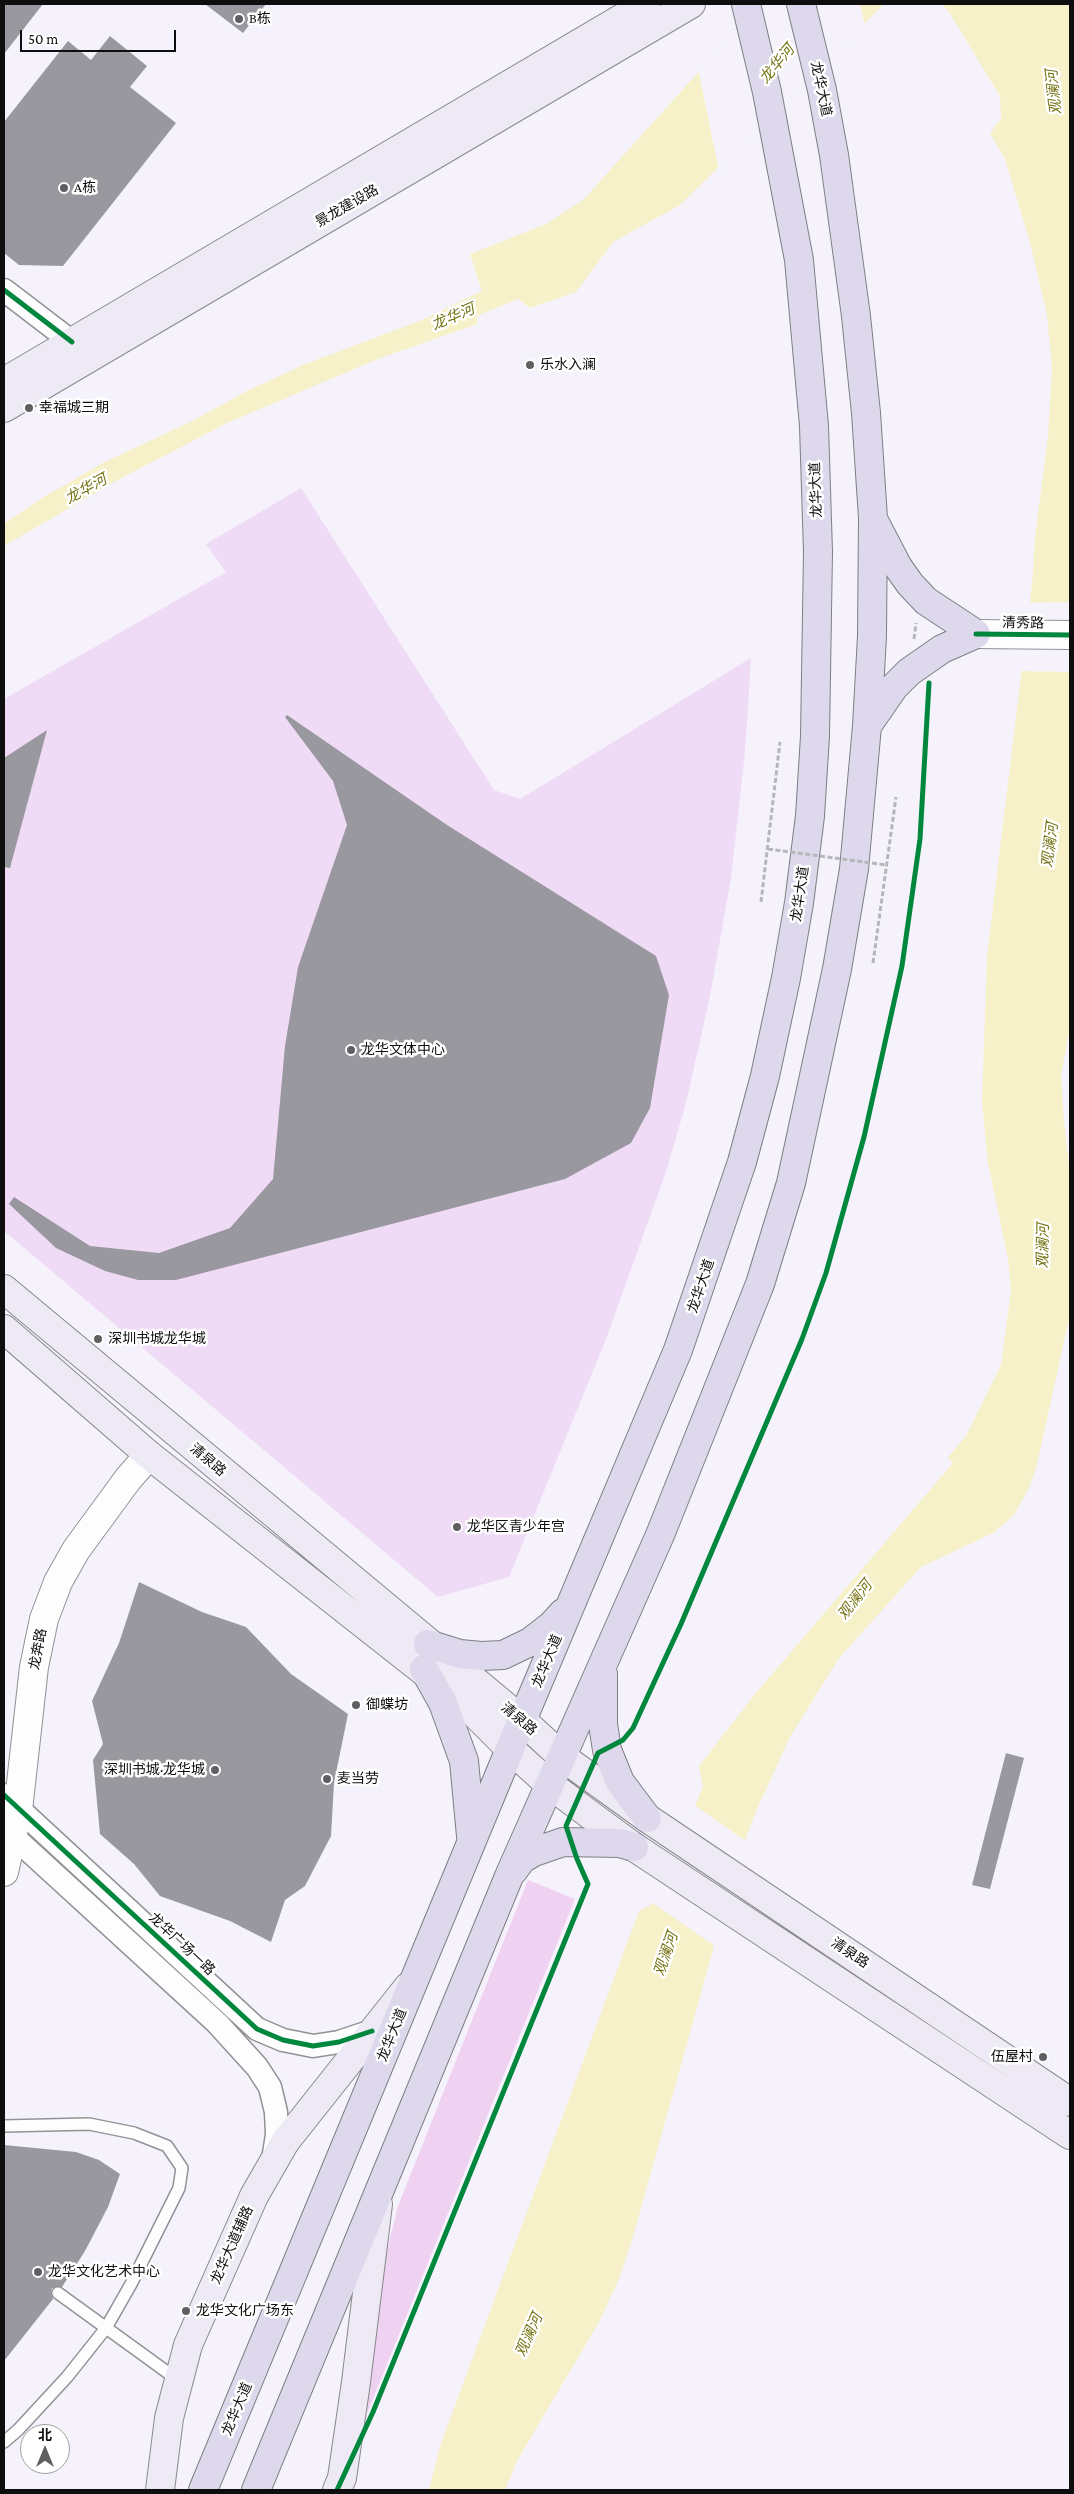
<!DOCTYPE html>
<html>
<head>
<meta charset="utf-8">
<style>
	body { margin:0 }
	#map { position:relative; width:1074px; height:2494px; overflow:hidden; background:#f5f2fb; font-family:"Crimson Pro","Noto Sans SC",serif }
	canvas { display:block }
	.frame { position:absolute; inset:0; border:5px solid #0e0e0e; pointer-events:none }
	.north { position:absolute; left:20px; top:2424px; width:50px; height:50px; box-sizing:border-box; background:#fff; border:1px solid #9f9f9f; border-radius:50%; rotate:0deg; font-size:14px; font-weight:700; line-height:20px; text-align:center; color:#0e0e0e }
	.north::after { content:''; display:block; margin:auto; width:18px; height:22px; background:#5f5e61; clip-path:polygon(50% 0,100% 100%,50% 72%,0 100%) }
	.scale { position:absolute; left:20px; top:30px; width:156px; height:22px; box-sizing:border-box; border:2px solid #0e0e0e; border-top:0; padding-left:6px; font-size:15px; line-height:18px; white-space:nowrap; color:#0e0e0e; -webkit-text-stroke:4px #fff; paint-order:stroke }
</style>
</head>
<body>
<div id="map">
<canvas width="1074" height="2494"></canvas>
<div class="frame"></div>
<div class="north">北</div>
<div class="scale">50 m</div>
</div>
<script>
const c = document.querySelector('canvas').getContext('2d');
c.lineJoin = 'round';
function fillPath(path, color) { c.fillStyle = color; c.fill(path, 'evenodd'); }
const shape = rows => new Path2D(rows.map(r => 'M' + r).join(''));
function trace(path, color, width, dash) { c.strokeStyle = color; c.lineWidth = width; c.lineCap = dash ? 'butt' : 'round'; c.setLineDash(dash || []); c.stroke(path); }
function label(font, color, halo, rows, align = 'center') {
  c.font = font + ' "Crimson Pro","Noto Sans SC",serif'; c.lineWidth = 5; c.setLineDash([]); c.textBaseline = 'middle'; c.strokeStyle = halo; c.fillStyle = color; for (const [text, x, y, turn = 0] of rows) {
    c.save(); c.translate(x, y); c.rotate((+turn || 0) * Math.PI / 180); c.textAlign = isNaN(turn) ? turn : align; if (halo) c.strokeText(text, 0, 0); c.fillText(text, 0, 0); c.restore();
  }
}
fillPath(shape([
	[528,1880,575,1899,368,2411,362,2409,378,2287,398,2206]
]), '#efd2f2');
fillPath(shape([
	[301,488,494,790,520,799,751,658,745,752,731,878,710,996,686,1103,666,1172,606,1339,509,1577,438,1597,4,1231,4,699,226,572,206,544]
]), '#f0dbf6');
fillPath(shape([
	[760,4,884,4,680,205,613,242,576,292,530,308,518,299,477,316,477,324,378,359,227,423,114,482,4,546,4,524,42,498,103,463,194,420,247,391,303,365,422,320,482,291,470,254,546,224,583,200],
	[942,4,1070,4,1070,1028,1061,1075,1064,1122,1070,1175,1070,1314,1036,1469,1028,1490,1014,1515,993,1533,921,1567,839,1658,790,1737,757,1809,740,1853,633,2237,619,2279,599,2322,517,2461,505,2490,429,2490,441,2443,639,1911,651,1905,703,1787,699,1766,755,1694,953,1463,948,1457,966,1436,1001,1365,1011,1291,1008,1259,988,1163,982,1101,987,956,1032,585,1035,537,1048,436,1052,368,1047,315,1030,243,1005,159,990,133,1001,119,1000,96,949,12]
]), '#f6f1c8');
fillPath(shape([
	[757,4,860,4,865,26,719,171,698,69],
	[1070,602,1070,672,1019,671,1027,603],
	[693,1804,747,1842,716,1947,650,1901]
]), '#f5f2fb');
fillPath(shape([
	[4,4,43,4,4,54],
	[205,4,266,4,243,33],
	[110,36,147,66,130,87,176,123,63,266,19,265,4,253,4,122,68,41,91,60],
	[287,715,447,825,656,956,669,995,650,1108,631,1143,565,1179,176,1280,138,1280,105,1271,56,1248,9,1204,14,1197,90,1246,159,1253,230,1228,273,1179,285,1046,298,967,347,825,333,781,285,717],
	[47,730,10,868,4,867,4,758],
	[139,1582,202,1612,246,1627,291,1674,348,1714,334,1783,331,1836,305,1886,285,1900,271,1942,230,1921,160,1896,134,1864,100,1834,93,1760,103,1744,92,1701,119,1643],
	[1006,1753,1024,1758,990,1889,972,1885],
	[4,2145,76,2152,99,2160,120,2174,108,2207,85,2251,62,2287,52,2288,51,2293,53,2299,4,2361]
]), '#99989f');
const service = shape([
	[4,2126,89,2124,134,2133,167,2146,182,2168,179,2188,131,2284,106,2328,67,2377,18,2430,4,2442],
	[58,2293,178,2380]
]);
const minor = shape([
	[4,290,72,342],
	[4,1795,257,2029,283,2040,313,2046,339,2042,372,2031],
	[4,1828,217,2023,257,2067,270,2087,276,2112,277,2135,273,2160]
]);
const tertiary = shape([
	[976,634,1070,635],
	[4,1872,18,1810,34,1667,44,1619,58,1582,76,1550,128,1479,149,1455]
]);
const secondary = shape([
	[4,382,646,4],
	[4,408,691,4],
	[4,1289,522,1720,561,1756,647,1818,1070,2102],
	[4,1329,149,1455,465,1704,510,1749,549,1784,589,1814,634,1847,1070,2135],
	[160,2490,169,2418,188,2345,254,2196,285,2142,408,1987],
	[337,2490,342,2478,356,2382,378,2204]
]);
const primary = shape([
	[875,523,898,567,910,584,926,601,976,634],
	[867,726,894,687,909,672,942,649,976,634],
	[428,1644,460,1654,481,1656,503,1655,530,1642,552,1625,563,1613],
	[424,1669,443,1703,464,1761,471,1836],
	[603,1674,603,1724,607,1750,620,1782,647,1818],
	[513,1871,522,1859,534,1852,563,1842,620,1843,634,1847],
	[203,2490,510,1749,678,1350,742,1162,765,1076,786,978,799,903,810,816,815,736,818,552,814,426,799,260,767,92,746,4],
	[256,2490,510,1874,660,1535,760,1284,791,1183,837,969,854,869,867,726,872,636,873,518,866,413,856,316,834,155,822,90,801,4]
]);
trace(service, '#929195', 14);
trace(minor, '#929195', 25);
trace(tertiary, '#929195', 30);
trace(secondary, '#89878b', 30);
trace(primary, '#7f7e82', 30);
trace(shape([
	[914,639,916,623],
	[761,902,780,742],
	[873,963,896,797]
]), '#b7b6b8', 3, [5, 2.5]);
trace(service, '#fefdfe', 11);
trace(minor, '#fefdfe', 22);
trace(tertiary, '#fefdfe', 28);
trace(secondary, '#eeeaf5', 28);
trace(primary, '#ded8ec', 28);
trace(shape([
	[768,849,886,865]
]), '#b7b6b8', 3, [5, 2.5]);
trace(shape([
	[4,290,72,342],
	[976,634,1070,635],
	[4,1795,257,2029,283,2040,313,2046,339,2042,372,2031],
	[337,2490,373,2412,588,1884,577,1859,566,1826,598,1753,623,1740,633,1728,681,1624,802,1339,826,1273,864,1137,902,966,920,839,929,683]
]), '#00873e', 5);
for (const [x, y, r, color] of [
	[239,19,5,"#5f5e61"],
	[64,188,5,"#5f5e61"],
	[530,365,5,"#5f5e61"],
	[29,408,5,"#5f5e61"],
	[351,1050,5,"#5f5e61"],
	[98,1339,5,"#5f5e61"],
	[457,1527,5,"#5f5e61"],
	[356,1705,5,"#5f5e61"],
	[215,1770,5,"#5f5e61"],
	[327,1779,5,"#5f5e61"],
	[1043,2057,5,"#5f5e61"],
	[38,2272,5,"#5f5e61"],
	[186,2311,5,"#5f5e61"]
]) { const dot = new Path2D(); dot.arc(x, y, r, 0, 2 * Math.PI); c.fillStyle = color; c.fill(dot); trace(dot, '#fff', 2); }
label('14px', '#0e0e0e', '#fff', [
	["B栋",249,19],
	["A栋",74,188],
	["乐水入澜",540,365],
	["幸福城三期",39,408],
	["龙华文体中心",361,1050],
	["深圳书城龙华城",108,1339],
	["龙华区青少年宫",467,1527],
	["御蝶坊",366,1705],
	["深圳书城·龙华城",205,1770,"right"],
	["麦当劳",337,1779],
	["伍屋村",1033,2057,"right"],
	["龙华文化艺术中心",48,2272],
	["龙华文化广场东",196,2311]
], 'left');
label('14px', '#0e0e0e', '#fff', [
	["龙华大道",821,89,78],
	["景龙建设路",347,206,-30],
	["龙华大道",816,490,-92],
	["清秀路",1023,623,1],
	["龙华大道",800,894,-82],
	["龙华大道",701,1286,-71],
	["清泉路",208,1460,40],
	["龙奔路",38,1649,-79],
	["龙华大道",547,1661,-67],
	["清泉路",519,1719,40],
	["龙华广场一路",182,1944,43],
	["清泉路",850,1953,34],
	["龙华大道",392,2035,-68],
	["龙华大道辅路",232,2245,-66],
	["龙华大道",237,2409,-67]
]);
label('italic 15px', '#767313', '#fff', [
	["龙华河",777,64,-50],
	["观澜河",1054,92,-96],
	["龙华河",453,317,-23],
	["龙华河",86,489,-29],
	["观澜河",1050,845,-83],
	["观澜河",1043,1246,-89],
	["观澜河",855,1600,-52],
	["观澜河",666,1954,-71],
	["观澜河",529,2335,-66]
]);
</script>
</body>
</html>
